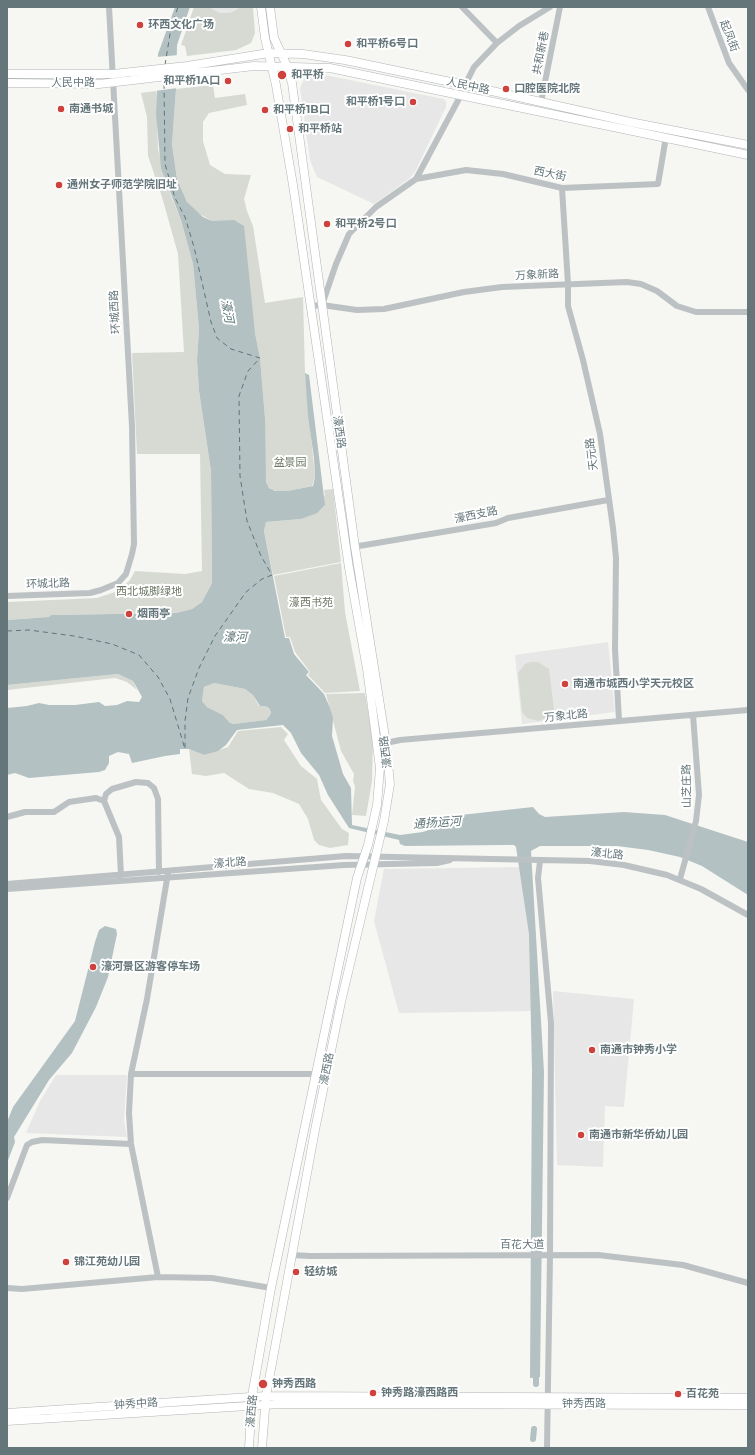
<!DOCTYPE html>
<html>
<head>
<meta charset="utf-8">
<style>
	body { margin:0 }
	#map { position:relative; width:755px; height:1455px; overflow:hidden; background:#f6f6f3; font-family:Montserrat,sans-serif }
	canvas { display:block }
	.frame { position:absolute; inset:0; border:8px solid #65767b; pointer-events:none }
</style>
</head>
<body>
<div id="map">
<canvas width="755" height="1455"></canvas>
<div class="frame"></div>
</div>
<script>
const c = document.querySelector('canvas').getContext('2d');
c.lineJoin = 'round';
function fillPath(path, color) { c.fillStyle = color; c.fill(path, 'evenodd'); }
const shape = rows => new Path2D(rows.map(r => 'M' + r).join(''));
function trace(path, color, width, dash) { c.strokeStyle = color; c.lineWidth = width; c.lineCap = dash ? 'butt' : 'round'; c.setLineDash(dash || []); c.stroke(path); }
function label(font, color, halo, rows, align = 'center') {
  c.font = font + ' Montserrat,"Noto Sans SC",sans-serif'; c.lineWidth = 4; c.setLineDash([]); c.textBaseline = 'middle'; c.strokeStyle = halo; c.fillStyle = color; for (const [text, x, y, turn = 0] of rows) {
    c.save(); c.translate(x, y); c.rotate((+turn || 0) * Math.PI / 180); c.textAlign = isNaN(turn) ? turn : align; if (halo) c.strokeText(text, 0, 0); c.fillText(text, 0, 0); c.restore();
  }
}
fillPath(shape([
	[209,7,241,7,232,12,226,13,220,13],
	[315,73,444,99,446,102,446,107,415,172,409,179,374,204,317,177,310,160,300,88,304,79],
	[608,642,615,712,522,724,515,655],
	[522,867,538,1011,399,1013,374,921,384,869],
	[553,991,634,999,624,1107,605,1106,603,1167,557,1165],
	[56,1075,127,1075,124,1120,127,1137,26,1133,40,1101]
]), '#e7e7e7');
fillPath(shape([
	[194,7,209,7,220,13,226,13,232,12,241,7,253,7,255,33,251,43,236,50,187,56,185,46,181,45],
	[213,85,215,98,245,94,247,105,209,113,203,122,203,141,210,165,225,174,251,175,244,199,247,211,253,226,265,303,303,297,305,373,315,477,312,486,282,492,272,490,267,486,265,474,265,418,260,358,255,333,219,221,212,221,196,212,187,202,177,179,172,144,176,89],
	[156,91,158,149,171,196,181,220,193,264,199,329,197,360,199,391,211,471,212,583,202,602,192,609,176,613,51,615,49,617,7,620,7,602,97,598,118,591,130,580,135,571,185,574,202,571,200,454,137,454,132,353,184,352,178,254,162,197,148,156,147,117,141,93],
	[333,489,341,562,273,575,264,531,266,522,301,519,325,495,324,490],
	[341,563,345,612,360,691,325,693,308,675,310,672,295,652,290,637,286,637,274,576],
	[531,662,538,662,549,669,554,710,551,715,539,721,527,718,522,712,518,673,525,664],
	[118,674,133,681,137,690,127,682,115,678,7,690,7,685],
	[214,683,245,689,253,695,259,706,265,706,269,708,271,712,270,715,266,720,233,724,229,722,223,715,207,707,202,701,204,687],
	[365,693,373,741,372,781,366,816,352,815,355,786,353,781,354,774,341,751,326,694],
	[281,727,288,734,284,740,301,766,317,779,321,800,342,829,349,833,348,845,330,848,319,845,314,840,308,819,299,804,273,793,249,789,224,773,206,776,192,774,189,749,204,755,228,747,238,731]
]), '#d7dad3');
fillPath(shape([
	[175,7,190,7,177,45,176,89,172,144,177,179,187,202,203,217,212,221,234,220,244,226,255,333,260,358,265,418,266,482,269,488,275,491,287,491,313,486,315,477,314,458,308,416,305,373,309,375,325,505,317,513,301,519,266,522,264,531,285,638,289,638,294,654,309,672,306,675,324,694,330,708,333,718,332,736,343,774,351,788,352,825,400,835,423,832,442,825,452,816,533,807,539,814,545,817,624,812,665,815,748,842,748,895,702,866,680,857,648,850,617,846,540,846,531,851,544,1072,540,1377,530,1378,532,1071,529,934,516,847,514,845,504,845,405,846,400,844,399,840,349,828,328,795,319,775,301,753,291,733,283,725,237,730,226,745,218,751,204,755,189,749,180,749,180,754,165,756,132,763,129,754,118,752,109,756,109,763,105,770,99,772,29,778,15,773,7,775,7,708,27,706,39,703,49,705,75,705,99,702,105,706,117,705,127,701,139,702,142,697,133,681,118,674,7,685,7,620,49,617,51,615,176,613,192,609,202,602,212,583,211,471,199,391,197,360,199,329,193,264,181,220,161,168,156,114,158,54],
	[214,683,245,689,253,695,260,706,265,706,269,708,271,712,270,715,266,720,233,724,229,722,223,715,207,707,202,701,204,687],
	[105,926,116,929,117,934,108,977,96,1007,72,1053,49,1080,14,1137,15,1142,7,1163,7,1122,13,1107,75,1021,95,942,99,930]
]), '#b3c1c2');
fillPath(shape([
	[179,55,178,88,154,91,156,57]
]), '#f6f6f3');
trace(shape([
	[536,1377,536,1384],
	[533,1439,534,1429]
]), '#b3c1c2', 6);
trace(shape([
	[165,65,171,28,178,7],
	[7,631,29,630,74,636,112,644,139,655,158,677,170,699,185,749,185,721,188,698,199,668,215,636,246,592,262,579,272,575,261,556,247,521,240,476,239,396,248,371,260,358,231,349,217,338,211,322,194,247,185,217,175,198,165,164,164,80]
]), '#5f7576', 1, [5, 4]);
const major = shape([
	[7,74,113,74,187,66,269,53,303,54,345,60,465,85,630,122,748,145],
	[7,83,99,84,254,66,330,68,748,155],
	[7,1413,266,1396,748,1398],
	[7,1421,280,1404,748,1405],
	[249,1448,252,1396,271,1288,357,878,368,845,377,805,380,768,367,669,349,568,293,185,276,85,265,38,261,7],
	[262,1448,266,1396,315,1130,341,1002,384,821,390,784,386,743,355,547,292,83,287,66,274,38,270,7]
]);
trace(major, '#b0b5b7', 9);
trace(shape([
	[462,7,497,43,519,26,550,7],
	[708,7,729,63,748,90],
	[465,85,474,67,497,43],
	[541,102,560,7],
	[416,179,466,170,503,174,562,188,658,184,666,137],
	[562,188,568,284,568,306,583,360,600,434,613,528,616,558,615,649,619,720],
	[322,305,336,264,349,234,376,207,416,179,461,95],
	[311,306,322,305,357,310,384,309,464,292,502,287,627,282,641,284,657,291,677,306,696,312,748,312],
	[347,548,496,523,508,518,608,500],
	[7,596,90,593,101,590,118,583,126,574,132,554,134,544,132,426,109,7],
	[386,743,400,740,748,710],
	[104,801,106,794,112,789,136,782,148,783,154,788,158,799,159,872],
	[7,817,25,812,54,812,69,802,96,798,104,801,119,837,121,875],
	[540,861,538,878,551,1023,550,1255,547,1448],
	[680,879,696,821,699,795,693,715],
	[7,884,346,856,590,861,624,865,667,875,701,889,748,915],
	[7,889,344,865,437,863,450,860],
	[131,1074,316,1074],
	[7,1198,27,1145,32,1142,42,1140,131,1144],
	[292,1255,310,1256,598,1255,683,1265,748,1283],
	[158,1277,131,1144,129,1113,131,1074,147,999,168,873],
	[7,1288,22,1289,158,1277,212,1278,271,1288]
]), '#bcc1c3', 6);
trace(major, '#fff', 8);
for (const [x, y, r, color] of [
	[140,25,4,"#ce413c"],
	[348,44,4,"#ce413c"],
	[282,75,5,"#ce413c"],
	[228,81,4,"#ce413c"],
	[506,89,4,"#ce413c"],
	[413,102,4,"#ce413c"],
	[61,109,4,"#ce413c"],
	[265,110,4,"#ce413c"],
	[290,129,4,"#ce413c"],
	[59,185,4,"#ce413c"],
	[327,224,4,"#ce413c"],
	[129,614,4,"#ce413c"],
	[565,684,4,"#ce413c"],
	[93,967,4,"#ce413c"],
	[592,1050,4,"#ce413c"],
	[581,1135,4,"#ce413c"],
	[66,1262,4,"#ce413c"],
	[296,1272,4,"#ce413c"],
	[263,1384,5,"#ce413c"],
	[373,1393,4,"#ce413c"],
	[678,1394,4,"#ce413c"]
]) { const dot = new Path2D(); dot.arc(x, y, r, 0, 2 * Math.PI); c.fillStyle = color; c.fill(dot); trace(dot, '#fff', 1.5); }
label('bold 11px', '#65767b', '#fff', [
	["环西文化广场",148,25],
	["和平桥6号口",356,44],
	["和平桥",291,75],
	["和平桥1A口",220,81,"right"],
	["口腔医院北院",514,89],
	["和平桥1号口",405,102,"right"],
	["南通书城",69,109],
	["和平桥1B口",273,110],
	["和平桥站",298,129],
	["通州女子师范学院旧址",67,185],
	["和平桥2号口",335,224],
	["烟雨亭",137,614],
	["南通市城西小学天元校区",573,684],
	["濠河景区游客停车场",101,967],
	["南通市钟秀小学",600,1050],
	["南通市新华侨幼儿园",589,1135],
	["锦江苑幼儿园",74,1262],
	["轻纺城",304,1272],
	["钟秀西路",272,1384],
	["钟秀路濠西路西",381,1393],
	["百花苑",686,1394]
], 'left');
label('11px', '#65767b', '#fff', [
	["起凤街",729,36,69],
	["共和新巷",541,53,-79],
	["人民中路",73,83],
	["人民中路",468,86,12],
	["西大街",550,174,11],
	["万象新路",537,275,-3],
	["环城西路",115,312,-93],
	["濠西路",339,432,82],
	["天元路",592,454,-97],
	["濠西支路",476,515,-12],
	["环城北路",48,584,-2],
	["万象北路",566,716,-6],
	["濠西路",386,752,-97],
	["山芝庄路",687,786,-91],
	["濠北路",607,854,6],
	["濠北路",230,863,-4],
	["濠西路",327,1069,-79],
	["百花大道",522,1245],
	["钟秀中路",136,1404,-4],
	["钟秀西路",584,1404],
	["濠西路",252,1411,-85]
]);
label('11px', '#6e7967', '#fff', [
	["盆景园",290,463],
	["西北城脚绿地",149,592],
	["濠西书苑",311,603]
]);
label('italic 12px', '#5f7576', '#fff', [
	["濠河",227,311,79],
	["濠河",235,637],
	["通扬运河",437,823,-4]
]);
</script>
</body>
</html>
